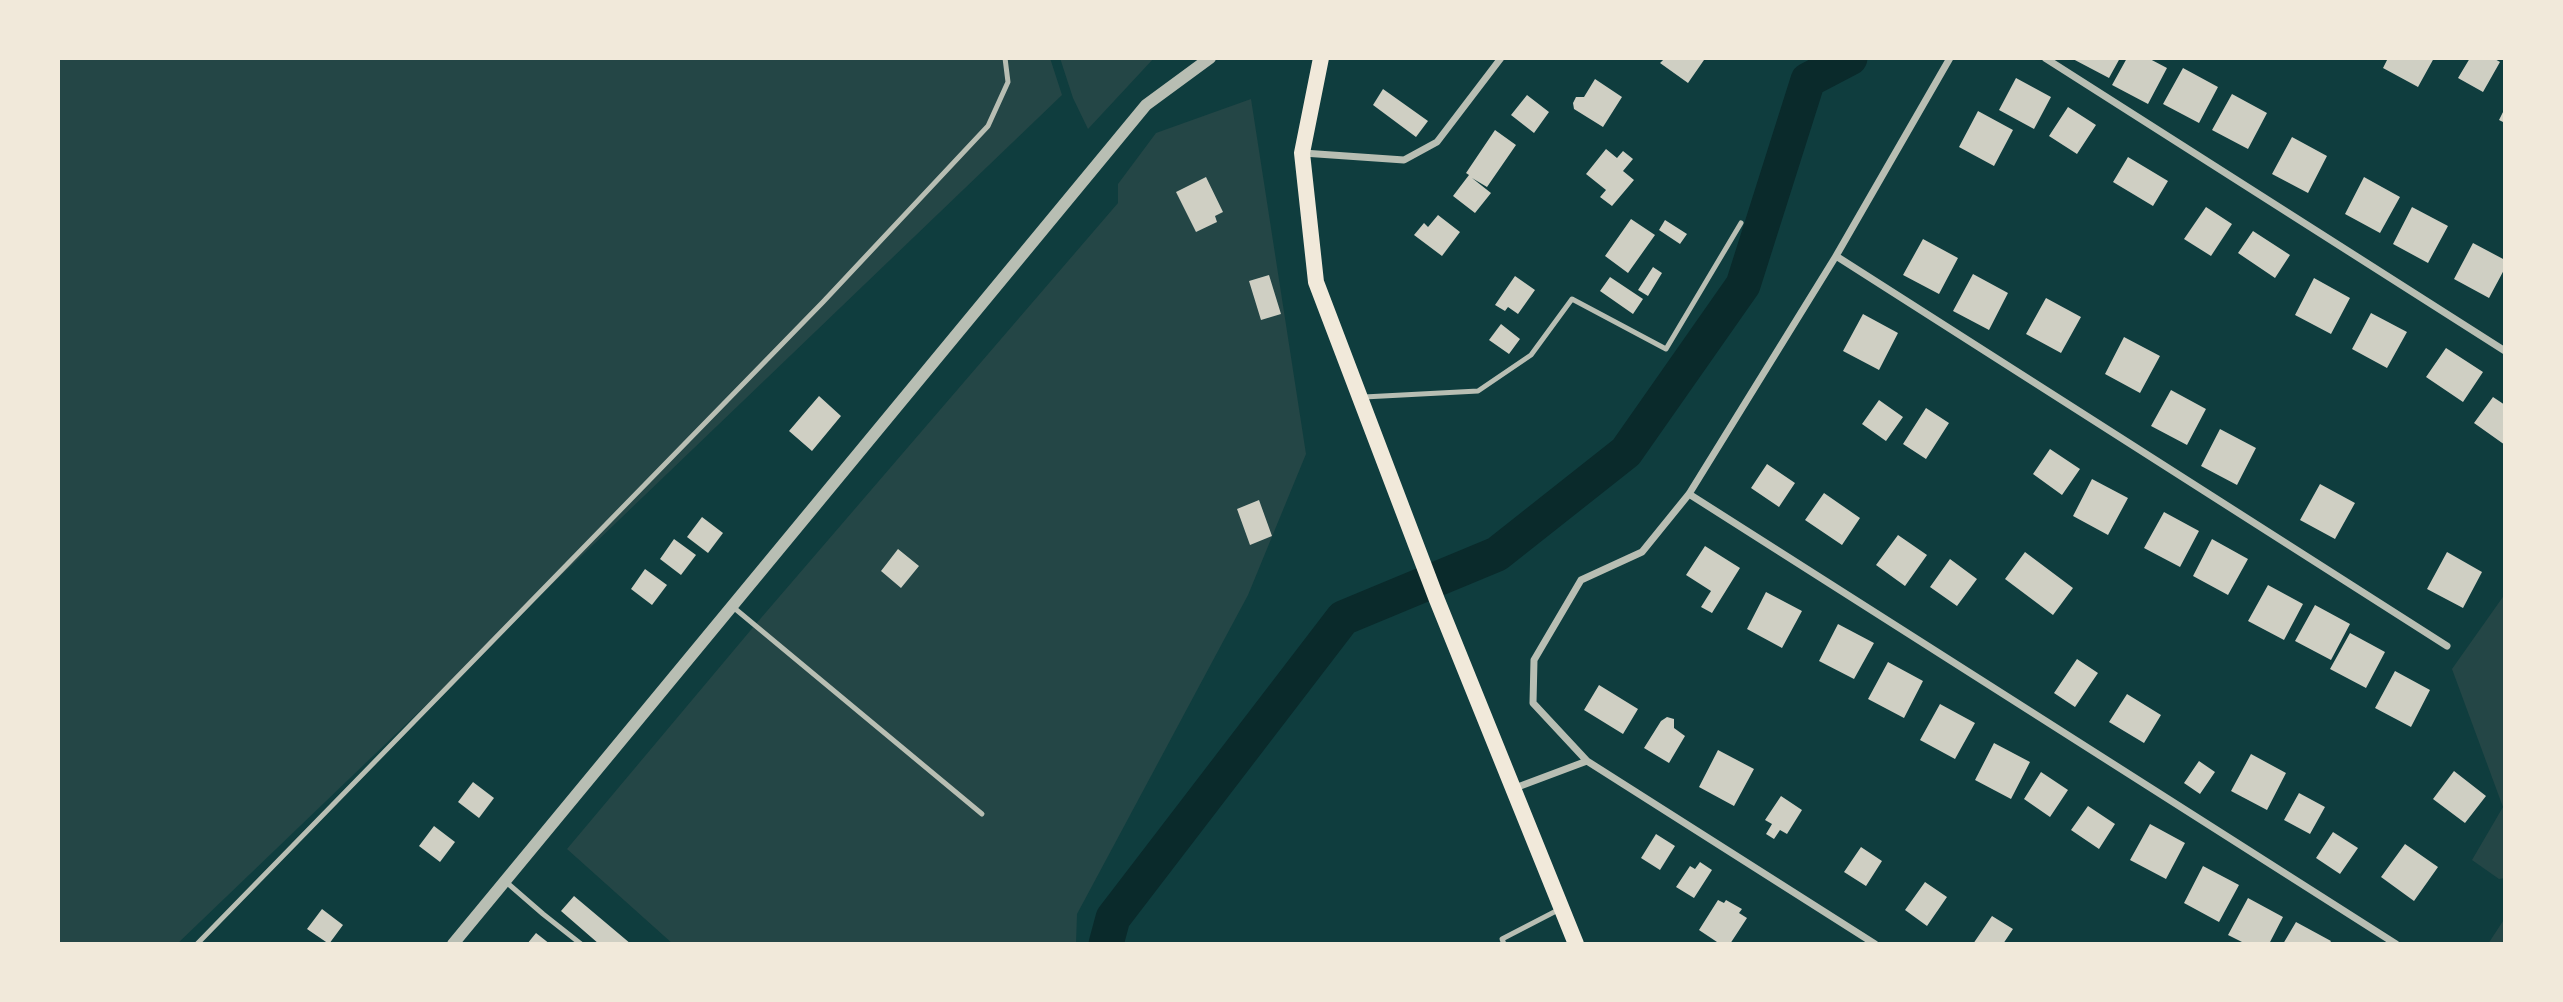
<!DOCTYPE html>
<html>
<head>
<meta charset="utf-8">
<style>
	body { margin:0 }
	#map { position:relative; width:2563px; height:1002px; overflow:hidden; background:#0f3d3e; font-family:Commissioner,sans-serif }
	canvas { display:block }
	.frame { position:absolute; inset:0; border:60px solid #f1e9da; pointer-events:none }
</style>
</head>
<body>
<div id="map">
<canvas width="2563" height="1002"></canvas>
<div class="frame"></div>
</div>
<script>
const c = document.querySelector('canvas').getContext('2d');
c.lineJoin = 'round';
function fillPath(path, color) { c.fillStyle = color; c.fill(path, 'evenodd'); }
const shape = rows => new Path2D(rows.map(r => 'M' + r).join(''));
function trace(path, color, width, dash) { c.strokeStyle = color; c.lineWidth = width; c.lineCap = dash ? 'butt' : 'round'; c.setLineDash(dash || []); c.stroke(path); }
fillPath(shape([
	[58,58,1050,58,1062,95,177,944,58,944],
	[1060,58,1154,58,1088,129,1073,98],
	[1251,99,1306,454,1248,595,1077,914,1076,944,673,944,567,849,755,625,1118,203,1118,184,1156,133],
	[2505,594,2505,878,2499,879,2472,860,2503,807,2452,669],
	[2505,918,2505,944,2488,944]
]), '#244646');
trace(shape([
	[1106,944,1113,918,1343,618,1497,554,1626,452,1743,285,1808,80,1850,58]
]), '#0a2a2b', 35);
fillPath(shape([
	[1665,58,1701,58,1704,60,1688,83,1660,63],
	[2071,58,2120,58,2109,78],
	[2127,58,2148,58,2167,68,2148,104,2112,85],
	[2388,58,2434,58,2418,87,2383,68],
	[2470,58,2493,58,2500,62,2483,92,2458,78],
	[2183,68,2218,87,2199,123,2163,104],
	[2016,78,2051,97,2034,129,1999,110],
	[1595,79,1622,97,1603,127,1574,109,1573,103,1576,97,1584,97],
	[1383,89,1428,121,1416,137,1373,105],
	[2232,94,2267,113,2248,149,2212,130],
	[1527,95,1549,112,1534,133,1511,115],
	[2068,107,2096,125,2077,154,2049,136],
	[2505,108,2505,123,2499,120],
	[1978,111,2013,130,1994,166,1959,147],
	[1495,130,1516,145,1487,187,1472,178,1491,193,1475,213,1453,196,1469,175,1466,173],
	[2292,137,2327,156,2308,193,2272,174],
	[1606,149,1617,158,1623,151,1633,159,1623,171,1634,180,1612,206,1600,197,1606,190,1586,174],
	[2128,157,2168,181,2153,206,2113,182],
	[1206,177,1223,212,1215,216,1217,222,1196,232,1176,192],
	[2364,177,2400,197,2380,233,2345,214],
	[2206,207,2232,224,2211,256,2184,239],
	[2412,207,2448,226,2428,263,2393,244],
	[1438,215,1460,232,1442,256,1414,235,1424,223,1428,227],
	[1631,219,1655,235,1628,273,1605,256],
	[1665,220,1687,234,1680,244,1659,230],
	[2253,231,2290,255,2275,278,2238,253],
	[1923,239,1958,258,1939,294,1903,275],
	[2473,243,2505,260,2505,268,2489,298,2454,279],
	[1653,267,1662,273,1648,296,1638,290],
	[1973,274,2008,293,1989,330,1953,311],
	[1269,275,1281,314,1261,320,1249,281],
	[1515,276,1535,290,1518,314,1508,307,1505,311,1495,305],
	[1610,277,1643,299,1633,314,1600,291],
	[2314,278,2350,298,2331,334,2295,315],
	[2046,298,2081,317,2061,353,2026,334],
	[2371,313,2407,332,2387,368,2352,349],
	[1863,314,1898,333,1879,370,1843,351],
	[1501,324,1520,339,1509,354,1489,340],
	[2124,337,2160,356,2140,393,2105,374],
	[2446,348,2483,372,2463,402,2426,377],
	[2171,390,2206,409,2187,445,2151,426],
	[819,396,841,416,812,451,789,431],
	[2493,397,2505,405,2505,445,2474,423],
	[1879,400,1903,417,1886,441,1862,424],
	[1926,408,1949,423,1926,459,1903,444],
	[2220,429,2256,448,2237,485,2201,466],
	[2050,449,2080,469,2062,495,2033,474],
	[1767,464,1795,483,1779,507,1751,488],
	[2092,479,2128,498,2108,535,2073,516],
	[2320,484,2355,503,2335,539,2300,520],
	[1824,493,1860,518,1842,545,1805,520],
	[1259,500,1272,536,1250,545,1237,509],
	[2164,512,2199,531,2180,567,2144,548],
	[702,517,723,533,708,553,687,537],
	[1898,535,1927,555,1905,586,1876,565],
	[674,539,696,555,681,575,660,559],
	[2212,539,2248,559,2228,595,2193,576],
	[1705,546,1740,568,1712,613,1701,607,1711,591,1686,575],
	[898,549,919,566,901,588,881,571],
	[2025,552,2073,588,2053,615,2005,579],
	[2447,552,2482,572,2463,608,2427,589],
	[1950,559,1977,579,1957,606,1930,587],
	[645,569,667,585,652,605,631,589],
	[2268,585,2303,604,2284,640,2248,621],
	[1766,592,1802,611,1782,648,1747,629],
	[2315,605,2350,624,2331,660,2295,641],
	[1838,624,1874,643,1854,679,1819,661],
	[2350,633,2385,652,2366,688,2330,669],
	[2077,659,2098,673,2075,707,2054,693],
	[1888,662,1923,681,1904,718,1868,699],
	[2395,671,2430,690,2411,727,2375,708],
	[1599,685,1638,709,1623,734,1584,710],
	[2127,694,2161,715,2144,743,2109,722],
	[1940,704,1975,723,1955,759,1920,740],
	[1667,717,1674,719,1674,728,1685,736,1669,763,1644,748,1661,721],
	[1994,743,2030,762,2011,799,1975,780],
	[1718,750,1754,769,1734,806,1699,787],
	[2251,754,2286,773,2267,810,2231,791],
	[2199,761,2215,772,2200,794,2184,783],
	[2454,771,2486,796,2465,823,2433,799],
	[2041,772,2068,790,2050,817,2024,799],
	[473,782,494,798,479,818,458,802],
	[2299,793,2325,807,2310,834,2284,820],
	[1781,796,1802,810,1787,834,1780,830,1774,839,1766,834,1772,824,1765,820],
	[2088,806,2115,824,2099,849,2071,830],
	[2150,824,2185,843,2166,879,2130,860],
	[434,826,455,842,440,862,419,846],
	[2333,832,2358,848,2340,874,2316,858],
	[1656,834,1675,846,1660,870,1641,858],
	[2405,844,2438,867,2414,901,2381,877],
	[1861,847,1882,861,1866,886,1844,872],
	[1700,862,1712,870,1694,898,1676,887,1690,866,1695,869],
	[2203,866,2239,885,2219,922,2184,903],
	[1925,882,1947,897,1927,926,1905,910],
	[574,896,631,944,599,944,561,911],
	[2248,898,2283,917,2269,944,2246,944,2228,935],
	[1718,900,1724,903,1726,900,1742,909,1739,913,1747,918,1730,944,1720,944,1699,930],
	[322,909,343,925,329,944,307,929],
	[1992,916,2013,929,2003,944,1973,944],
	[2296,922,2331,941,2329,944,2283,944],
	[536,933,550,944,527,944]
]), '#cfcfc3');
trace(shape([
	[1364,397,1478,391,1531,355,1572,299,1666,349,1741,223],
	[733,607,982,814],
	[505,881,543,914,581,944],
	[197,944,823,302,988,126,1008,82,1005,58],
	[1504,944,1502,939,1560,909]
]), '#b8beb3', 5);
trace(shape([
	[2045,58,2505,351],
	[1303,153,1404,160,1437,142,1501,58],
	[1836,256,2447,646],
	[1689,494,2396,944],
	[1587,761,1533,703,1534,660,1581,580,1642,552,1689,494,1836,256,1950,58],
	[1515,788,1587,761,1875,944]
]), '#b8beb3', 7);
trace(shape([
	[453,944,1146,105,1210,58]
]), '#b8beb3', 12);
trace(shape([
	[1321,58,1302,153,1316,282,1437,600,1576,944]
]), '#f1e9da', 16);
</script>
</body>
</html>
